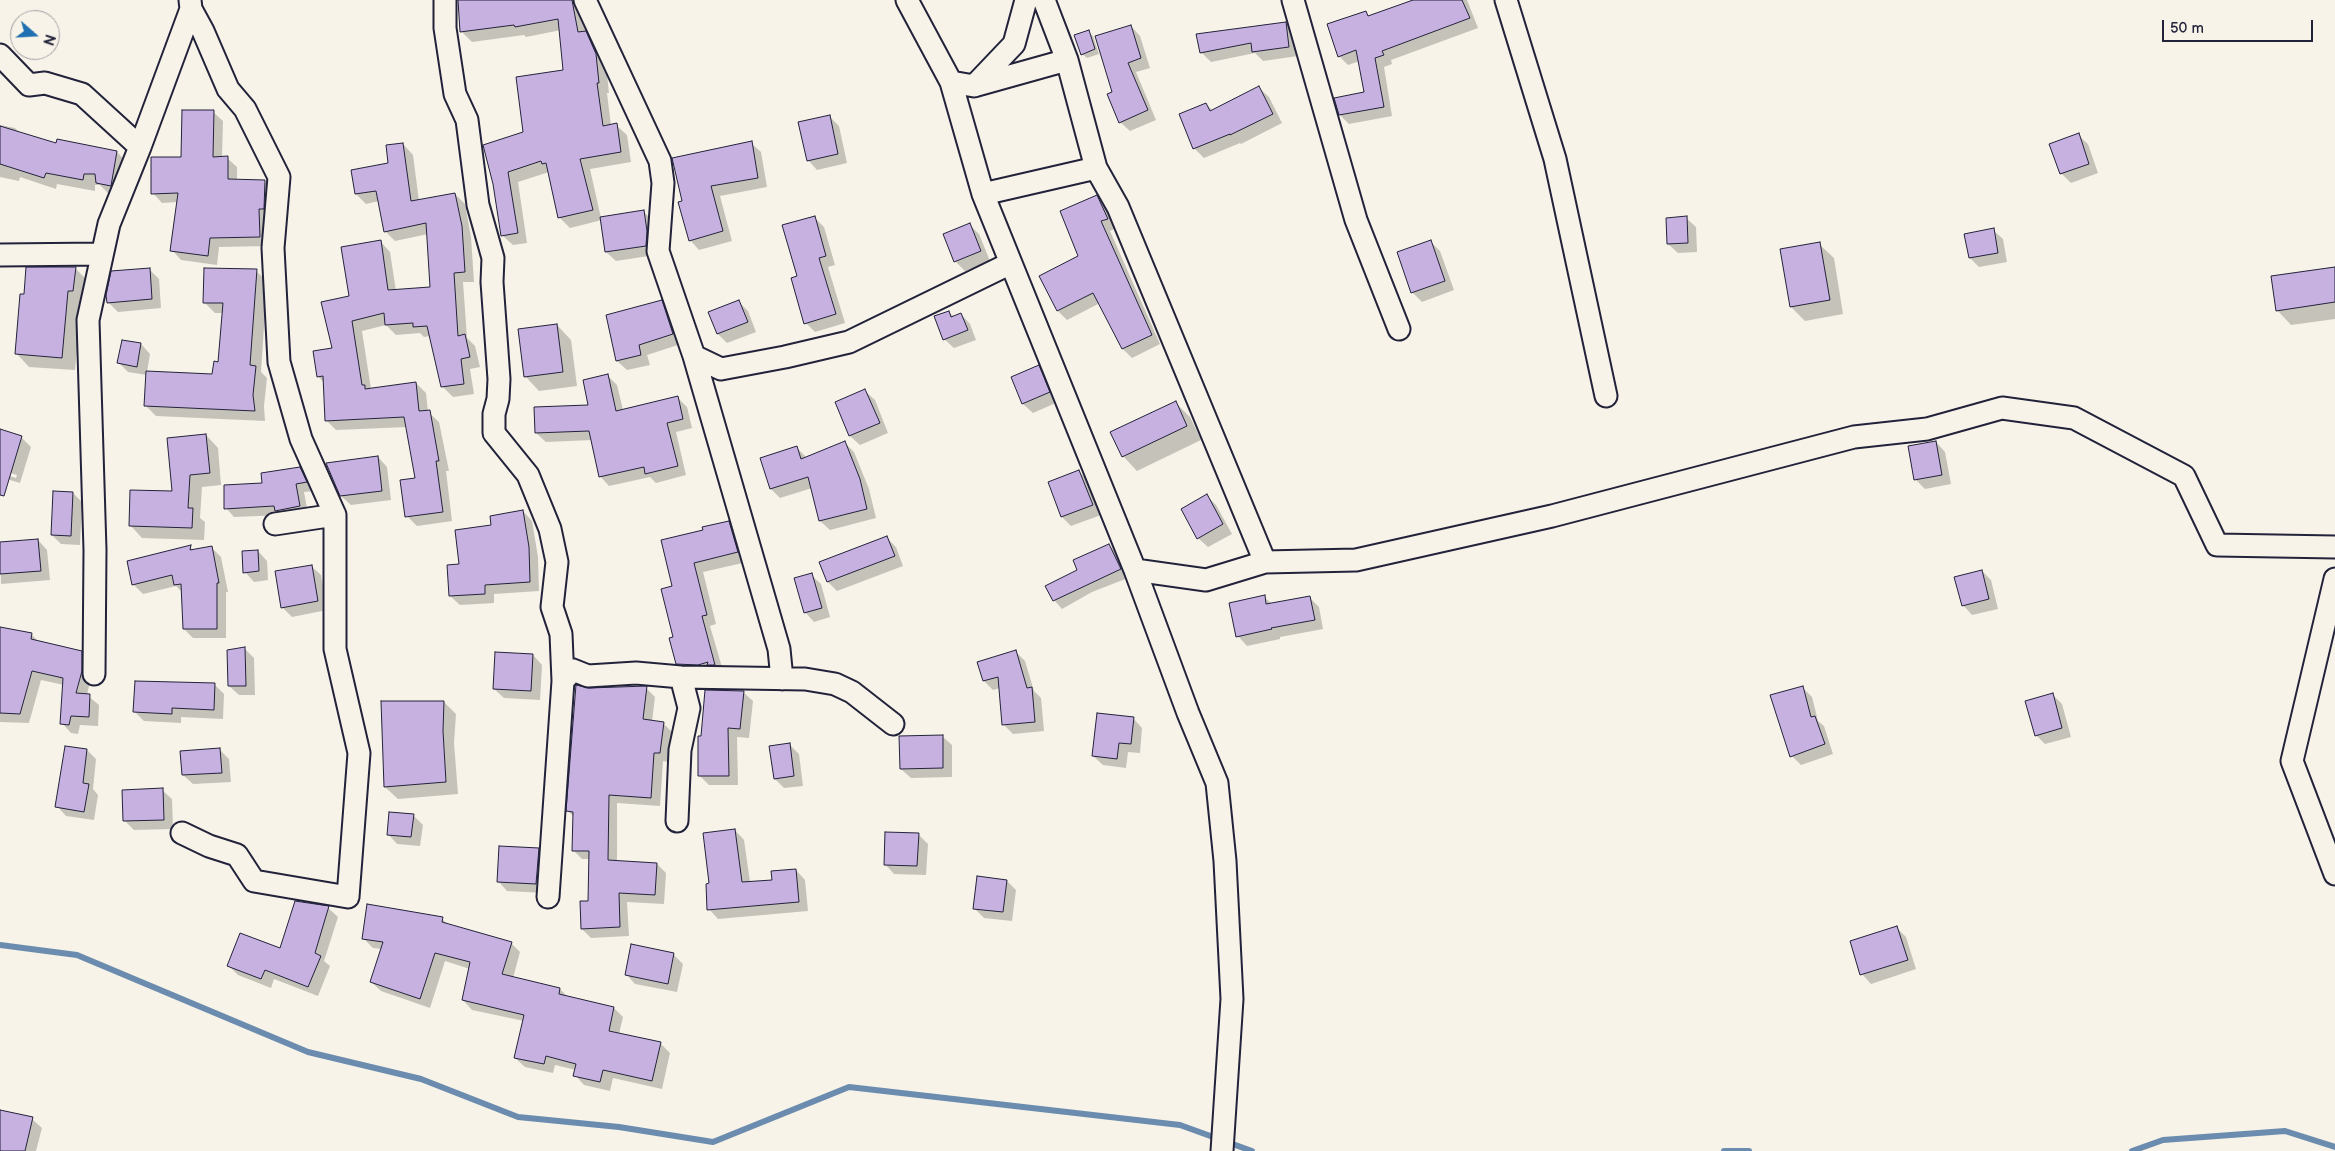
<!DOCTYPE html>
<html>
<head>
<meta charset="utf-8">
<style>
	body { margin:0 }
	#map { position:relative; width:2335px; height:1151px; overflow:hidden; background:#f7f3e8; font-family:"Balsamiq Sans",sans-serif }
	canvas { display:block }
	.north { position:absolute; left:10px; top:10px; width:50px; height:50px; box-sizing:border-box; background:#f7f3e8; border:1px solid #a29fa3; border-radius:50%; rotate:109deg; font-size:14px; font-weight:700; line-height:20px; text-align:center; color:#22223b }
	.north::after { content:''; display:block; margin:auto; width:18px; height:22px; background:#1f6fb2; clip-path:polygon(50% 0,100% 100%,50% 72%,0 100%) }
	.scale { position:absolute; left:2162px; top:20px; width:151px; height:22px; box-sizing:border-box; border:2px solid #22223b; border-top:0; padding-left:6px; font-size:15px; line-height:18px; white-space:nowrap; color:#22223b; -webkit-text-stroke:4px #f7f3e8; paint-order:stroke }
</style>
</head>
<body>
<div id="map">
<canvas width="2335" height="1151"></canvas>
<div class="north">N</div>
<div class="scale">50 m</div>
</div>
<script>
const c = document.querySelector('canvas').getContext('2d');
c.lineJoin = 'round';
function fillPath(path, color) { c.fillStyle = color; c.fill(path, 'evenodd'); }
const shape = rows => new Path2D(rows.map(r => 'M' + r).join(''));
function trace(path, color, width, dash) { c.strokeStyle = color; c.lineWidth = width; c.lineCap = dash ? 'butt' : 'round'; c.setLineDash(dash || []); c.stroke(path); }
fillPath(shape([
	[461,0,580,0,586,33,596,43,606,65,609,93,607,93,611,126,616,125,627,135,631,162,590,169,601,218,644,212,653,221,655,255,616,261,606,252,602,220,570,228,559,217,549,172,518,182,527,243,513,245,502,235,494,184,565,72,561,30,526,37,524,35,472,42,461,31],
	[1421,0,1467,0,1478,28,1391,60,1392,64,1384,67,1392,116,1349,124,1340,115,1336,99,1365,93,1360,61,1348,65,1339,56,1365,12,1370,17],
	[1286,24,1295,33,1298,56,1263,61,1255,53,1211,62,1201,52],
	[1131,26,1140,36,1150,68,1136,72,1156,120,1130,131,1120,122,1113,93],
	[1088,32,1093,36,1099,54,1087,58,1082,54],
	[1259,88,1269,97,1282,123,1241,144,1240,143,1204,158,1194,148,1206,104,1213,111],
	[213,112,223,121,222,158,227,158,237,167,237,180,264,181,274,191,269,246,219,247,217,265,181,260,172,250,178,202,162,203,153,193,182,158],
	[830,117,839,126,847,163,817,170,808,160],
	[0,125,15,128,21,134,57,145,117,152,128,164,122,197,109,194,100,185,95,185,95,191,57,184,56,189,20,177,19,181,0,177],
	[2078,135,2088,144,2098,173,2071,183,2061,173],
	[751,143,761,152,767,187,720,196,732,241,699,250,690,240,680,203],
	[403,144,413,155,419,201,455,194,465,204,471,237,474,282,463,282,467,338,475,346,480,367,470,369,474,394,453,397,443,387,431,336,424,337,420,333,396,335,386,325,362,331,371,389,416,383,426,393,428,412,439,422,449,471,446,471,452,521,417,526,407,516,417,479,407,427,336,430,326,420,324,383,318,376,333,349,350,297,380,241,390,252,396,291,431,288,428,234,395,241,385,231,379,201,366,204,356,194,390,164],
	[1097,197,1106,206,1116,228,1110,231,1160,344,1132,358,1123,349,1100,303,1067,320,1058,311,1080,256],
	[814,217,824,227,835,265,828,267,845,323,815,332,806,323,798,277],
	[1686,218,1696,227,1697,252,1678,253,1668,244],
	[970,225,979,234,990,261,965,271,955,261],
	[1993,230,2003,239,2007,262,1979,267,1970,258],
	[1431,242,1440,251,1454,290,1422,302,1412,292],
	[1819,244,1834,258,1843,314,1805,321,1791,307],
	[75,268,88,281,86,304,81,303,75,370,29,367,17,354,25,295],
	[149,269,159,279,161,308,118,312,108,302],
	[2335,269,2335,319,2291,325,2277,310],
	[256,271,267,281,261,372,267,378,264,406,265,421,156,416,146,406,147,375,128,372,119,363,141,344,150,354,147,372,213,375,219,363,223,313,215,313,204,302],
	[661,302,671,311,681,344,647,355,650,365,627,370,617,361],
	[739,302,748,311,756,332,727,343,718,334,710,313],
	[949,312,954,317,961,314,970,324,976,340,954,348,944,339],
	[557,325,571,340,577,386,539,391,525,376],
	[1038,367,1048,376,1058,402,1033,413,1023,404,1012,378],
	[608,376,617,385,623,410,678,398,687,407,692,428,676,432,686,475,656,483,650,477,609,486,600,476,593,440,546,442,536,433,590,406],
	[865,391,875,400,888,433,860,445,850,436,837,403],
	[1176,403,1190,417,1201,440,1137,471,1123,456],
	[0,431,21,437,31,447,20,483,0,477,0,473,16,478,17,475,0,470],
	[206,435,218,448,221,485,202,487,200,518,205,522,204,540,142,538,130,525,174,493],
	[1936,442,1945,452,1951,484,1925,489,1915,479],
	[845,443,854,452,869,489,876,518,830,530,820,521,812,488,780,498,771,489,762,459,797,448,807,458],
	[378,457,387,467,391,500,351,505,341,496],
	[299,468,308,477,314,491,304,492,308,514,234,517,226,508,263,484],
	[1079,471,1088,481,1101,515,1071,526,1062,517],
	[73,493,82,502,80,545,61,544,52,535],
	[1207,496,1216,505,1232,534,1208,547,1198,538],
	[523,511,532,521,538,557,539,591,494,594,494,603,460,605,450,596,461,565,493,526],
	[728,523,738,532,747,562,703,572,716,624,710,626,724,674,686,673,677,663,674,587,705,531],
	[887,538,896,547,903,566,837,591,828,582],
	[38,540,47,550,50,580,1,584,0,543],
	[1109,545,1117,553,1128,578,1092,592,1062,609,1054,600,1079,570],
	[190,547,194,551,211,547,221,557,228,592,226,592,226,638,193,638,184,629,182,592,176,586,143,594,133,584],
	[258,551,267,561,268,580,254,582,245,572],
	[311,566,321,575,327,610,292,617,282,607],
	[1982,571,1991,580,1998,609,1972,615,1963,605],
	[811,575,821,584,830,617,814,622,805,612],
	[1264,597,1272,604,1310,598,1319,607,1323,629,1280,637,1280,639,1247,646,1238,636],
	[0,629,31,634,39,642,81,652,91,662,90,681,87,695,99,705,98,726,80,725,78,734,71,733,62,723,64,685,41,680,29,723,0,722],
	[245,649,254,658,255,695,239,695,229,686],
	[1016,652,1025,661,1034,691,1041,698,1044,731,1013,734,1003,724,1000,688,993,690,984,681],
	[533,655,542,665,540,700,504,698,494,689],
	[215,685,224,694,223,719,181,717,181,723,144,721,135,712],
	[1802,687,1812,697,1818,721,1824,726,1833,754,1801,765,1792,756],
	[646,688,655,697,652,722,663,723,672,732,669,762,663,761,660,806,617,803,617,861,657,864,666,873,664,904,627,902,629,936,591,938,582,929,589,902,590,859,582,859,573,850,574,817,568,811,589,690],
	[743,692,753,701,749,738,737,737,738,785,709,785,700,776,702,738],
	[2052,694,2062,704,2071,737,2045,744,2036,735],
	[444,702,456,714,454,743,458,794,398,799,385,787],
	[1133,718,1142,728,1140,753,1128,752,1126,768,1103,765,1093,756],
	[942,736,952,745,952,777,911,778,901,769],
	[789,744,799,754,803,786,784,788,775,779],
	[87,750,96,759,93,789,98,795,94,820,66,816,57,806],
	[220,750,229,759,231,782,193,784,183,775],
	[162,790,172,799,173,829,134,830,125,821],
	[413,815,423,825,420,846,397,844,388,834],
	[735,830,744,840,750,882,773,881,796,870,805,880,808,911,718,919,709,909,711,885],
	[918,834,928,844,926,875,894,874,885,864],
	[538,850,548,859,545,893,507,891,498,881],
	[1007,881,1016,890,1012,921,984,918,975,909],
	[328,908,338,917,324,961,330,966,318,996,274,979,271,988,238,975,229,966,281,950],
	[442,919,449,925,511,943,520,952,513,978,560,989,569,998,614,1008,623,1017,619,1034,660,1043,670,1053,662,1089,613,1078,610,1091,584,1085,575,1075,576,1070,555,1065,553,1073,525,1067,515,1058,524,1021,472,1010,463,1000,470,969,445,961,430,1008,381,991,371,982,382,949,373,948,364,939],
	[1896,927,1906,937,1916,969,1871,984,1862,974],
	[632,946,674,955,683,964,677,992,635,984,626,974],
	[0,1111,32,1119,42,1128,36,1151,0,1151]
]), '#0003');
trace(shape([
	[0,945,77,955,308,1052,421,1079,518,1117,619,1127,713,1142,849,1087,1180,1125,1252,1151],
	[1724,1151,1749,1151],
	[2132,1151,2163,1140,2285,1131,2335,1147]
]), '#6b8cae', 6);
const building = shape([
	[458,0,572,0,578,32,586,31,596,54,599,83,597,83,603,126,617,123,621,152,580,159,593,210,558,218,546,163,542,164,541,161,508,172,518,233,501,236,493,184,483,145,523,132,516,77,563,70,558,19,515,27,514,25,460,32,458,0],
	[1413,0,1462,0,1470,18,1382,51,1384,55,1375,58,1384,107,1339,115,1334,98,1364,92,1356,50,1338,57,1327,24,1366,11,1368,16,1413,0],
	[1286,22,1289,47,1252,52,1251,43,1200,53,1196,34,1286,22],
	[1131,25,1141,58,1128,63,1148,110,1119,123,1107,94,1112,92,1095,36,1131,25],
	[1089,30,1095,49,1081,55,1074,35,1089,30],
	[1259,86,1273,114,1230,135,1230,134,1193,149,1179,114,1206,103,1210,111,1259,86],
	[182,110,214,110,213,157,228,156,228,179,265,180,264,209,259,209,260,237,210,238,208,256,170,251,178,193,151,194,151,157,181,157,182,110],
	[830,115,838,154,807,161,798,122,830,115],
	[0,126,56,143,57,139,117,151,111,186,96,183,95,174,84,174,83,180,46,173,44,178,0,164,0,126],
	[2079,133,2089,164,2060,174,2049,144,2079,133],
	[752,141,758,178,711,186,723,231,689,241,678,202,682,201,672,158,752,141],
	[403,143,411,201,455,193,462,226,465,272,454,273,458,336,465,334,470,357,461,359,464,384,441,387,427,326,413,327,413,323,385,325,384,313,352,321,362,385,365,385,365,389,416,382,419,411,430,410,439,461,436,461,443,512,405,517,400,480,415,478,404,417,325,421,323,376,317,377,313,351,332,348,321,302,349,296,341,247,381,240,388,290,430,287,426,223,384,232,376,191,355,194,351,170,388,163,386,145,403,143],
	[1097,195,1108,219,1101,221,1152,335,1122,349,1093,293,1057,311,1039,276,1078,256,1060,211,1097,195],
	[644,210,647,231,646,246,605,252,600,217,644,210],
	[815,216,826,256,819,258,836,314,804,324,791,278,797,276,782,225,815,216],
	[1687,216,1688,243,1667,244,1666,218,1687,216],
	[970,223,981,251,954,262,943,234,970,223],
	[1994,228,1998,253,1969,258,1964,234,1994,228],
	[1431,240,1445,281,1411,293,1397,252,1431,240],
	[1820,242,1830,300,1790,307,1780,249,1820,242],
	[26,267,76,267,73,291,68,291,62,358,15,354,20,294,24,294,26,267],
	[2335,267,2335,302,2276,311,2271,276,2335,267],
	[150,268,152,299,107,303,106,295,111,271,150,268],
	[204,268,257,269,250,365,256,366,253,395,255,411,144,406,146,371,212,374,214,361,218,362,223,303,203,303,204,268],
	[662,300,673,334,639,345,641,355,616,361,606,315,662,300],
	[739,300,748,322,717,334,708,312,739,300],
	[949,311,951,317,961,313,968,330,943,340,934,316,949,311],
	[557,324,563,372,524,377,518,329,557,324],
	[122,340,141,343,137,367,117,363,122,340],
	[1039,365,1050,392,1022,404,1011,377,1039,365],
	[608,374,616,411,678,396,683,419,667,423,678,466,645,474,644,467,599,477,589,431,535,433,534,407,588,405,583,380,608,374],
	[865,389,880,423,849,436,835,402,865,389],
	[1176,401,1187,426,1122,457,1110,432,1176,401],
	[0,429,22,436,4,496,0,495,0,429],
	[206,434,210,473,190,475,188,508,193,508,192,528,129,526,130,490,172,491,167,438,206,434],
	[845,441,860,479,867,509,819,521,808,477,770,489,760,458,797,446,801,459,845,441],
	[1936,441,1942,475,1914,480,1908,446,1936,441],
	[378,456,382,491,340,496,326,463,378,456],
	[300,467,307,482,296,484,300,506,275,511,274,506,224,509,224,485,262,483,261,473,300,467],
	[1079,470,1093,505,1061,517,1048,482,1079,470],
	[53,491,73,492,71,536,51,535,53,491],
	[1207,494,1223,524,1197,539,1181,509,1207,494],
	[523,510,529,547,530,582,485,585,485,594,449,596,447,565,459,564,455,530,491,525,490,516,523,510],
	[729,521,738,552,694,563,707,615,702,616,715,665,707,665,708,662,698,665,676,664,669,638,673,637,661,589,672,586,661,540,703,530,702,527,729,521],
	[887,536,895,556,827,582,819,562,887,536],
	[38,539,41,571,0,574,0,542,38,539],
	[1109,544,1121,569,1053,601,1045,586,1077,570,1073,560,1109,544],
	[191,545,190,550,212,546,219,583,217,583,217,629,183,629,181,584,174,585,172,575,132,585,127,561,191,545],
	[258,550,259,571,243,573,242,551,258,550],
	[312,565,318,601,281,608,275,571,312,565],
	[1982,570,1989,599,1962,606,1954,577,1982,570],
	[812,573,822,608,804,613,794,578,812,573],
	[1265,595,1266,604,1310,596,1315,620,1271,628,1272,629,1236,637,1229,603,1265,595],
	[0,627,32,633,31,639,82,651,82,671,76,693,90,694,89,717,71,716,69,725,60,724,63,678,32,671,20,714,0,713,0,627],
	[245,647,246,686,228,686,227,650,245,647],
	[1016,650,1027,688,1032,687,1035,722,1002,725,998,677,983,681,977,662,1016,650],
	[495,652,533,654,531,691,493,689,495,652],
	[135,681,215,683,214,710,172,708,172,714,133,712,135,681],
	[576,685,589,688,647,686,643,719,664,722,660,753,654,753,651,798,609,795,608,860,657,863,655,895,619,893,620,927,581,929,580,901,588,901,589,851,572,851,573,812,566,811,576,685],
	[1803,686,1811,717,1815,716,1825,744,1790,757,1770,695,1803,686],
	[705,690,744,691,740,729,728,728,729,776,698,776,698,736,701,736,705,690],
	[2053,693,2062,728,2035,736,2025,701,2053,693],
	[381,701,444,701,443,731,446,782,384,787,381,701],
	[1097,713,1134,717,1131,744,1119,743,1117,759,1092,756,1097,713],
	[943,735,943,768,900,769,899,736,943,735],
	[790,743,794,776,774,779,769,746,790,743],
	[65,746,87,749,83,783,89,784,84,812,55,807,65,746],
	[220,748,222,773,182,775,180,751,220,748],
	[163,788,164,820,123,821,122,790,163,788],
	[389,812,414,814,411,837,387,835,389,812],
	[735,829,742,882,772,880,771,871,796,869,799,902,707,910,706,884,709,883,703,833,735,829],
	[885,832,919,833,917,866,884,865,885,832],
	[499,846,539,848,536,884,497,882,499,846],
	[977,876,1007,880,1003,912,973,909,977,876],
	[295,901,329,906,315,953,321,956,308,987,265,970,261,979,227,966,240,933,280,948,295,901],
	[367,904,443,917,442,922,512,942,502,974,560,988,559,994,614,1007,609,1031,661,1042,652,1081,603,1070,600,1082,573,1076,576,1064,546,1056,544,1064,514,1058,524,1015,462,1000,470,962,435,953,420,999,370,982,383,942,362,939,367,904],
	[1897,926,1908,960,1860,975,1850,941,1897,926],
	[631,944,674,953,668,984,625,975,631,944],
	[0,1110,33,1117,25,1151,0,1151,0,1110]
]);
fillPath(building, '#c7b1e0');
trace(building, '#22223b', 1);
const minor = shape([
	[445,0,445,28,455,94,467,120,478,205,493,258,492,282,499,379,498,399,494,414,494,433,528,475,550,529,557,562,552,607,561,634,563,681,573,670,588,676,636,673,681,677,805,679,835,684,852,692,893,724],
	[585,0,660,161,663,183,658,251,694,356,721,369,785,357,849,342,1011,263],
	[907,0,951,82,983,194,1135,570,1188,713,1217,783,1225,861,1232,999,1222,1151],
	[1044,0,1067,60,1096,168,1118,207,1265,562],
	[1293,0,1356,220,1399,329],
	[1506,0,1555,159,1606,396],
	[0,55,29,85,45,83,82,94,140,147],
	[951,82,974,86,1067,60],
	[974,86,1014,44,1026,0],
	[983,194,1096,168],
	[0,255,102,254],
	[694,356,779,649,782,679],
	[275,524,335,515],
	[1135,570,1206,580,1265,562,1356,560,1552,516,1854,437,1927,429,2002,408,2074,418,2184,476,2217,545,2335,547],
	[2335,579,2292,761,2335,874],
	[94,674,95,550,88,320,109,224,140,147,191,9,190,0],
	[677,821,680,750,689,708,681,677],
	[182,833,209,846,237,855,254,881,348,897,359,753,335,649,335,515,301,439,279,362,273,248,279,177,245,109,228,89,203,31,191,9],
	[548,897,563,681]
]);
trace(minor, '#22223b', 25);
trace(minor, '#f7f3e8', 21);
</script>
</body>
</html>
